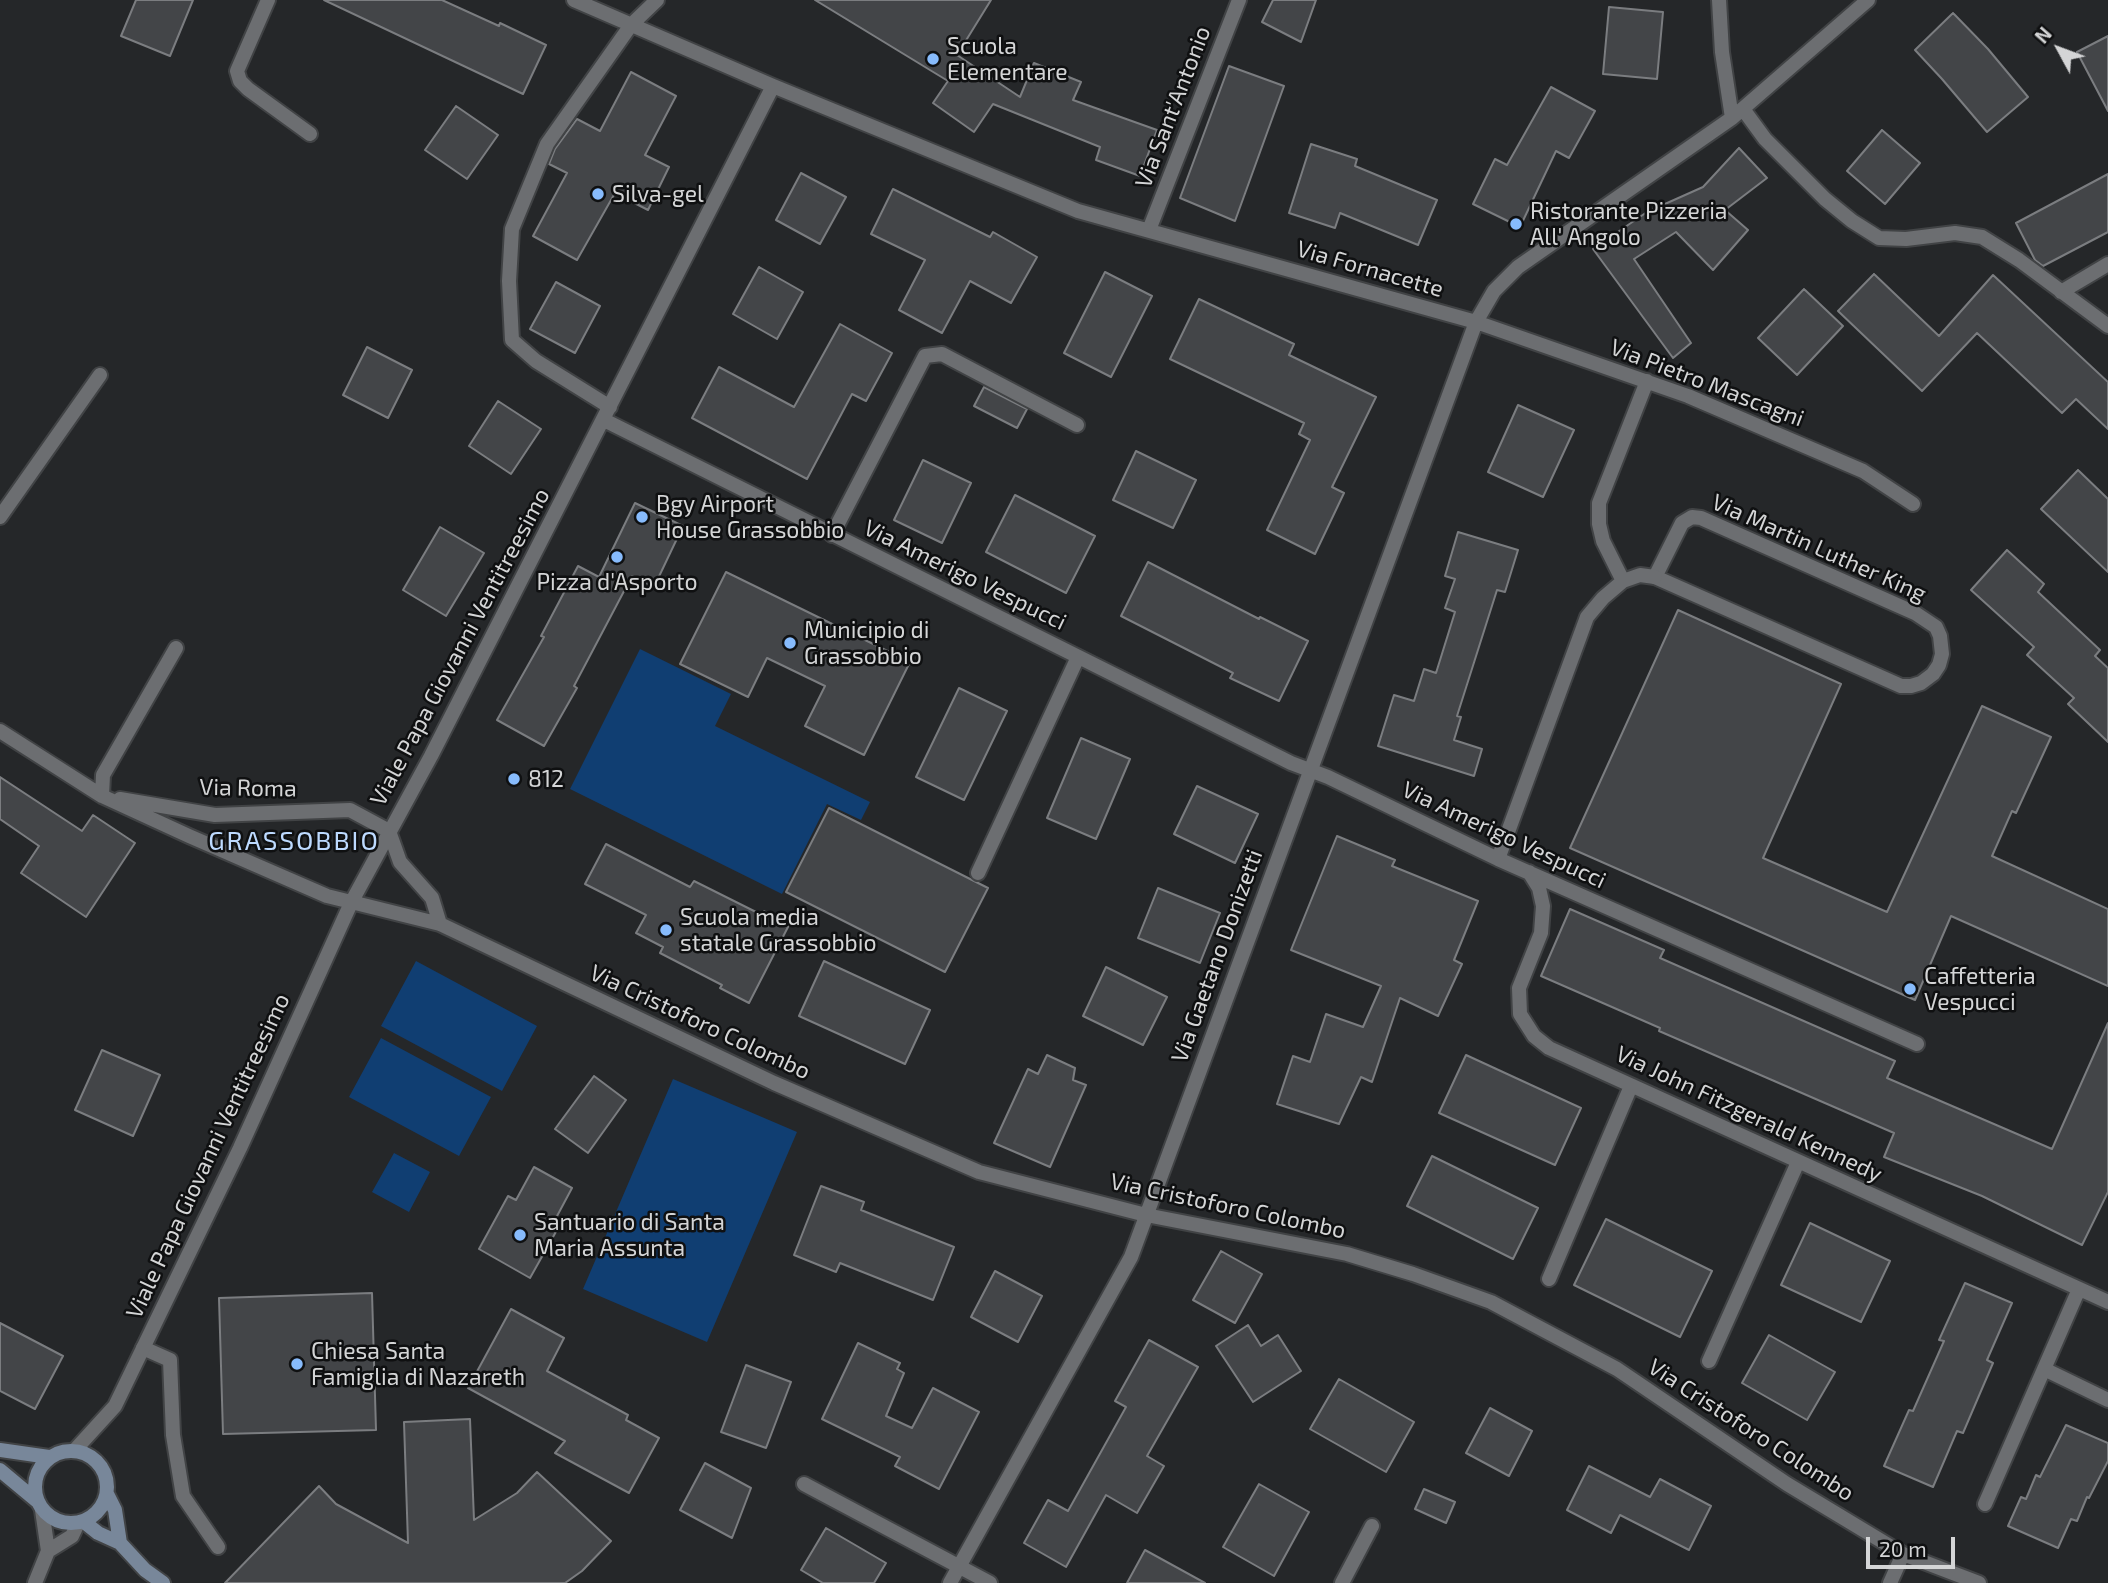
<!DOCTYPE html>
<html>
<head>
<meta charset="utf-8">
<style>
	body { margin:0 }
	#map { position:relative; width:2108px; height:1583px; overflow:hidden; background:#252729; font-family:"Exo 2",sans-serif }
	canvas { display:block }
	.north { position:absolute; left:2024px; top:14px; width:70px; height:70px; -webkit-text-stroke:5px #0f1011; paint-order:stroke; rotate:311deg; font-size:19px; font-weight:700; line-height:28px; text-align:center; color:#d4d5d6 }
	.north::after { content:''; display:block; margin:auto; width:24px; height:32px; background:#d4d5d6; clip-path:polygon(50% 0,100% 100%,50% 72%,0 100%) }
	.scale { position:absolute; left:1866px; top:1537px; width:89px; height:32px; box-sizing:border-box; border:4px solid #d4d5d6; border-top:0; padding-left:9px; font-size:21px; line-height:24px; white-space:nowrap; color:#d4d5d6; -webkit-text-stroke:5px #0f1011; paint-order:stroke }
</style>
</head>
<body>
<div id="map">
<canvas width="2108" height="1583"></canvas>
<div class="north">N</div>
<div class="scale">20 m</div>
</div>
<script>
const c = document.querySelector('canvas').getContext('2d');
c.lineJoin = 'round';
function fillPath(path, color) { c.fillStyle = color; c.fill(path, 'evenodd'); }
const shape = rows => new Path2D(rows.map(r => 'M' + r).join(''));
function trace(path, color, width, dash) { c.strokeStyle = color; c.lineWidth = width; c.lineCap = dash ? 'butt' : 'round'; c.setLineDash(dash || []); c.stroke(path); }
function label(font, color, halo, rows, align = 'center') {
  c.font = font + ' "Exo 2",sans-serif'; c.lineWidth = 5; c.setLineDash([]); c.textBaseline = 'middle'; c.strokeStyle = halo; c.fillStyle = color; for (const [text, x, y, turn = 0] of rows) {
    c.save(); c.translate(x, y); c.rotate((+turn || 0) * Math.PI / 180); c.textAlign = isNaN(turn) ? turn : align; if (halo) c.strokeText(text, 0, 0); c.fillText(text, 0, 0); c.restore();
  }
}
fillPath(shape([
	[640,649,731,694,715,726,870,802,861,820,827,804,782,894,570,789],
	[416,961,537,1026,502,1091,381,1026],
	[381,1038,491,1097,459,1156,349,1097],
	[673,1079,797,1132,707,1342,583,1289],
	[394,1153,430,1172,409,1212,372,1192]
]), '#103e72');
const building = shape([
	[136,0,193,0,170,56,121,36,136,0],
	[324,0,442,0,499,26,500,23,546,45,523,94,324,0],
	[815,0,991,0,957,55,1020,97,1034,63,1081,82,1073,100,1157,130,1140,176,1096,160,1100,147,993,104,974,132,933,103,948,81,815,0],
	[1273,0,1316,0,1301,42,1262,22,1273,0],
	[1609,7,1663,12,1657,79,1603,74,1609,7],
	[1953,13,1988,49,2028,97,1987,132,1942,79,1915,50,1953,13],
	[2108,36,2108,111,2077,52,2108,36],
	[1229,66,1284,86,1235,221,1180,198,1229,66],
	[631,72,676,96,645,155,669,167,648,210,615,193,577,260,533,236,567,173,549,164,555,149,577,119,600,131,631,72],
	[1551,87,1595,111,1569,158,1556,151,1520,227,1473,204,1495,159,1507,165,1551,87],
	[456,106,498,135,467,179,425,150,456,106],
	[1882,130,1920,163,1885,204,1847,171,1882,130],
	[1311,144,1357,159,1355,166,1437,200,1418,245,1340,213,1335,228,1289,213,1311,144],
	[1739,148,1767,178,1725,210,1748,230,1713,270,1676,232,1634,259,1691,343,1673,358,1593,249,1647,212,1703,187,1739,148],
	[801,173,846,197,820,244,776,220,801,173],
	[2108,174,2108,232,2043,266,2035,260,2016,223,2108,174],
	[893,189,990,237,993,232,1037,257,1011,303,970,281,942,333,899,310,925,260,871,234,893,189],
	[759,267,803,292,777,339,733,314,759,267],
	[1105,272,1152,296,1111,377,1064,353,1105,272],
	[1874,274,1939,336,1993,275,2108,382,2108,429,2076,399,2062,413,1977,333,1922,391,1838,311,1874,274],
	[556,282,600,306,575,353,530,329,556,282],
	[1804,289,1843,326,1797,375,1758,338,1804,289],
	[1199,299,1294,344,1289,355,1376,397,1332,487,1344,493,1315,554,1267,530,1310,440,1299,434,1304,423,1170,359,1199,299],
	[840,324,892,353,866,401,852,394,807,479,692,418,719,367,794,407,840,324],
	[367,347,412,370,388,418,343,395,367,347],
	[984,387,1027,409,1017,428,974,406,984,387],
	[498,401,541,429,511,474,469,446,498,401],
	[1518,405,1574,430,1543,497,1488,472,1518,405],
	[1136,451,1196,480,1173,528,1113,500,1136,451],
	[923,460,971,483,942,543,894,520,923,460],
	[2078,470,2108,499,2108,572,2041,509,2078,470],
	[1015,495,1095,536,1066,593,986,552,1015,495],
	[635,503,683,526,654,587,632,576,574,686,577,688,544,746,497,720,544,637,541,636,578,566,599,577,635,503],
	[440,527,484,553,446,616,403,590,440,527],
	[1458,532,1518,550,1505,592,1497,590,1457,716,1461,717,1454,740,1482,749,1474,776,1378,746,1394,695,1414,701,1424,669,1436,673,1455,612,1445,608,1455,579,1445,576,1458,532],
	[2007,550,2044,584,2038,592,2100,650,2095,656,2108,668,2108,742,2068,704,2074,698,2027,655,2034,647,1971,590,2007,550],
	[1148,562,1259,619,1260,617,1308,641,1279,701,1230,678,1233,673,1121,616,1148,562],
	[726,572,910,662,864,755,805,726,825,686,767,658,748,697,680,664,726,572],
	[1678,610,1841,684,1763,858,1887,912,1982,706,2051,737,2016,813,2012,811,1992,856,2108,909,2108,986,1951,916,1915,1000,1570,848,1678,610],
	[959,688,1007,711,964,800,916,777,959,688],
	[1081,738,1130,759,1096,839,1047,818,1081,738],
	[0,777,82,831,93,815,135,843,86,917,21,873,39,846,0,819,0,777],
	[1197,786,1258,814,1235,863,1174,834,1197,786],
	[829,808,988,888,945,972,786,892,829,808],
	[1337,836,1395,860,1392,866,1478,901,1454,960,1462,964,1438,1016,1400,998,1372,1082,1361,1077,1339,1124,1277,1104,1293,1056,1310,1062,1326,1014,1363,1027,1381,986,1291,950,1337,836],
	[606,844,690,887,694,881,762,915,764,911,789,925,749,1003,720,988,722,985,660,953,663,947,636,933,646,915,585,884,606,844],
	[1158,888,1220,913,1200,963,1138,938,1158,888],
	[1570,909,1664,950,1660,958,1895,1061,1887,1078,2052,1149,2108,1023,2108,1192,2082,1245,1982,1196,1884,1157,1894,1133,1659,1031,1660,1028,1541,976,1570,909],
	[824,961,930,1010,905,1064,799,1016,824,961],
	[1106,967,1167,997,1143,1045,1083,1016,1106,967],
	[102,1050,160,1075,133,1136,75,1110,102,1050],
	[1047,1055,1075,1068,1073,1080,1086,1085,1050,1167,994,1143,1028,1069,1038,1074,1047,1055],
	[1466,1055,1581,1108,1555,1165,1439,1113,1466,1055],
	[594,1076,626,1100,588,1153,555,1129,594,1076],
	[1432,1156,1538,1208,1513,1259,1407,1206,1432,1156],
	[534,1167,572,1188,556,1218,562,1221,530,1278,479,1249,508,1196,516,1200,534,1167],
	[821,1186,864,1202,861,1210,954,1247,933,1300,840,1263,836,1272,794,1255,821,1186],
	[1606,1219,1712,1271,1680,1337,1574,1285,1606,1219],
	[1810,1223,1890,1261,1861,1322,1781,1285,1810,1223],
	[1221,1251,1262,1274,1235,1323,1193,1300,1221,1251],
	[995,1271,1042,1296,1018,1342,971,1317,995,1271],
	[1965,1283,2012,1303,1987,1360,1993,1363,1963,1433,1957,1431,1933,1487,1884,1466,1909,1410,1913,1411,1944,1341,1939,1340,1965,1283],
	[372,1293,376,1430,223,1434,219,1298,372,1293],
	[511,1309,564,1338,547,1371,628,1415,626,1420,659,1438,629,1493,555,1453,565,1441,468,1388,511,1309],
	[0,1323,63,1356,35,1409,0,1391,0,1323],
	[1248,1325,1261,1346,1278,1335,1301,1371,1253,1402,1216,1346,1248,1325],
	[1769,1335,1835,1372,1807,1420,1742,1383,1769,1335],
	[1149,1340,1198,1367,1147,1456,1164,1466,1137,1513,1106,1495,1066,1567,1024,1543,1048,1500,1068,1511,1126,1407,1115,1401,1149,1340],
	[858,1343,900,1363,897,1369,904,1373,886,1416,912,1428,933,1388,979,1412,939,1489,895,1466,900,1457,822,1419,858,1343],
	[746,1365,791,1382,766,1448,721,1432,746,1365],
	[1339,1379,1414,1422,1386,1472,1310,1429,1339,1379],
	[1490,1408,1532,1431,1509,1476,1466,1453,1490,1408],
	[470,1419,474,1520,517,1493,537,1472,611,1541,582,1571,565,1583,225,1583,319,1486,336,1504,408,1543,404,1422,470,1419],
	[2066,1425,2108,1443,2108,1461,2089,1498,2087,1497,2077,1521,2071,1519,2058,1548,2008,1526,2021,1497,2026,1499,2036,1475,2040,1477,2066,1425],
	[705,1463,751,1488,732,1538,680,1510,705,1463],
	[1589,1466,1650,1497,1660,1479,1711,1506,1689,1550,1620,1515,1611,1533,1567,1510,1589,1466],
	[1259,1484,1309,1512,1274,1576,1223,1547,1259,1484],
	[1424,1489,1455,1502,1446,1523,1415,1509,1424,1489],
	[826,1528,886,1563,874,1583,823,1583,801,1570,826,1528],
	[1145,1550,1205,1583,1127,1583,1145,1550]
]);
fillPath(building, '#434548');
trace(building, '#7b7d80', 2);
const lane = shape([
	[1692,517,1701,518,1915,613,1936,627,1940,636,1942,654,1939,665,1933,674,1921,683,1911,686,1901,686,1655,577,1682,523,1692,517],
	[143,1348,170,1360,173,1435,183,1496,218,1547]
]);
const street = shape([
	[268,0,237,71,240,81,248,89,310,134],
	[574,0,773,86,1078,211,1476,322,1688,396,1863,471,1913,504],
	[1719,0,1722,52,1732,118],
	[1743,109,1765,139,1825,199,1852,221,1879,238,1906,239,1955,233,1982,237,2019,260,2108,326],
	[1149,230,1239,0],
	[2061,292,2108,264],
	[610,407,536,361,512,340,509,281,512,229,547,144,631,25,657,0],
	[604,420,1291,763,1328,777,1498,859,1917,1044],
	[0,517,100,375],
	[832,535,925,356,942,354,1077,425],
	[1623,581,1603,541,1599,524,1599,503,1647,381],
	[0,731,102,796,189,836,327,896,440,924,774,1083,979,1172,1146,1215,1347,1254,1413,1274,1491,1302,1617,1369,1787,1484,1903,1554,1979,1583],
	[102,796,103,775,176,648],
	[120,799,215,815,350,810,389,831],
	[389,831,400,862,432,898,440,924],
	[1498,859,1587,617,1603,598,1623,581,1640,575,1655,577],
	[1529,872,1539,888,1543,906,1541,933,1519,988,1520,1014,1534,1036,1549,1048,2108,1302],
	[978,873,1078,657],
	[1549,1279,1631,1086],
	[1709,1361,1798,1162],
	[2044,1369,2108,1400],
	[74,1451,115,1406,240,1148,351,903,431,756,773,86],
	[804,1484,990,1583],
	[1985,1504,2079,1289],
	[48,1551,72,1536,78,1523],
	[35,1583,48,1551,42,1510],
	[950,1583,1131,1257,1476,322,1494,291,1518,267,1732,118,1868,0],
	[1342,1583,1372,1526],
	[1890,1583,1903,1554]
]);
const secondary = shape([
	[0,1450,49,1457],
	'35 1487a36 36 0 1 1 72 0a36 36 0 1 1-72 0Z',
	[0,1470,37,1501],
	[107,1494,115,1510,120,1543],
	[83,1521,98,1533,120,1543,145,1570,163,1583]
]);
trace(lane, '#414345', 18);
trace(street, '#414345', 18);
trace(secondary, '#414345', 18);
trace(lane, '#6c6e71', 14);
trace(street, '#6c6e71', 14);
trace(secondary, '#78879a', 14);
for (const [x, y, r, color] of [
	[933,59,7,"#87bbfc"],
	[598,194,7,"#87bbfc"],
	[1516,224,7,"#87bbfc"],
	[642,517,7,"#87bbfc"],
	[617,557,7,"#87bbfc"],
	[790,643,7,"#87bbfc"],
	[514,779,7,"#87bbfc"],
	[666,930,7,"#87bbfc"],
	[1910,989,7,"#87bbfc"],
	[520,1235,7,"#87bbfc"],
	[297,1364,7,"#87bbfc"]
]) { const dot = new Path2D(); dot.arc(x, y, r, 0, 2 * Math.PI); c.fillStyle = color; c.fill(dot); trace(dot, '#0f1011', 2.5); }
label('23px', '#d4d5d6', '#0f1011', [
	["Scuola",947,46],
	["Elementare",947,72],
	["Silva-gel",612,194],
	["Ristorante Pizzeria",1530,211],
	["All' Angolo",1530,237],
	["Bgy Airport",656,504],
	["House Grassobbio",656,530],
	["Pizza d'Asporto",617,582,"center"],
	["Municipio di",804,630],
	["Grassobbio",804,656],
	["812",528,779],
	["Scuola media",680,917],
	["statale Grassobbio",680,943],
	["Caffetteria",1924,976],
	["Vespucci",1924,1002],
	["Santuario di Santa",534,1222],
	["Maria Assunta",534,1248],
	["Chiesa Santa",311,1351],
	["Famiglia di Nazareth",311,1377]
], 'left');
label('23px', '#d4d5d6', '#0f1011', [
	["Via Sant'Antonio",1173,107,-69],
	["Via Fornacette",1370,269,16],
	["Via Pietro Mascagni",1707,383,21],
	["Via Martin Luther King",1819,548,24],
	["Via Amerigo Vespucci",965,575,26],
	["Viale Papa Giovanni Ventitreesimo",460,647,-62],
	["Via Roma",248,788,1],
	["Via Amerigo Vespucci",1504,835,25],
	["Via Gaetano Donizetti",1217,956,-70],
	["Via Cristoforo Colombo",700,1022,25],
	["Via John Fitzgerald Kennedy",1749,1114,25],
	["Viale Papa Giovanni Ventitreesimo",208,1156,-65],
	["Via Cristoforo Colombo",1228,1206,12],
	["Via Cristoforo Colombo",1751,1430,33]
]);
c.letterSpacing = '2px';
label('26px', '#bddaff', '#0f1011', [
	["GRASSOBBIO",294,841]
]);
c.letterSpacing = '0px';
</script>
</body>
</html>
